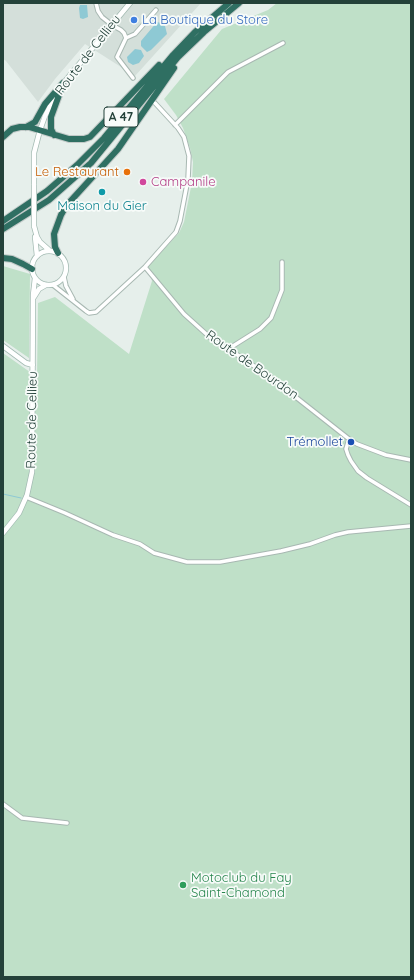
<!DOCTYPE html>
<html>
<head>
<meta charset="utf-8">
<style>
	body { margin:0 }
	#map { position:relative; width:414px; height:980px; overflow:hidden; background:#e6efeb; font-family:Quicksand,sans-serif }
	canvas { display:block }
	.frame { position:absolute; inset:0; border:4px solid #24423a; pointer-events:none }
</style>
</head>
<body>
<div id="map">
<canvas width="414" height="980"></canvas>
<div class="frame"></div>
</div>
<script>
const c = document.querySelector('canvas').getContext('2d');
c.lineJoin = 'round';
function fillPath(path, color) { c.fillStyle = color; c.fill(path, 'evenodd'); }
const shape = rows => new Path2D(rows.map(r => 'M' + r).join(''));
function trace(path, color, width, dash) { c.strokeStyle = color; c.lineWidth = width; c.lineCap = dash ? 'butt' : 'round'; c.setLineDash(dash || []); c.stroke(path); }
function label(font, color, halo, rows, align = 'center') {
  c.font = font + ' Quicksand,sans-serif'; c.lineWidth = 3.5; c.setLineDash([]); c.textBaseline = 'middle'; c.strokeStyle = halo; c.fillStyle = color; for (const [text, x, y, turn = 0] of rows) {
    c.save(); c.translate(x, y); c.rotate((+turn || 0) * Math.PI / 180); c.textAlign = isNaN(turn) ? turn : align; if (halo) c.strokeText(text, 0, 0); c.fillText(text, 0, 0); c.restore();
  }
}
fillPath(shape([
	[3,3,201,3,135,76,85,44,55,79,38,102,6,61,3,59]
]), '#d4dfda');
fillPath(shape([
	[277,3,411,3,411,977,3,977,3,353,37,377,38,303,55,297,129,354,152,281,148,266,179,233,184,222,192,182,193,162,190,148,183,128,176,115,164,99,222,29,268,10],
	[3,266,30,274,29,358,3,340]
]), '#bfe0c8');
fillPath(shape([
	[80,5,87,5,88,17,83,19,80,18,79,8],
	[157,22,161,23,165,26,167,34,151,50,147,52,141,46,141,41],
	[135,49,141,50,144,56,139,63,133,65,128,62,127,57]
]), '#8ec9d4');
trace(shape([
	[3,494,21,498]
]), '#8ec9d4', 1);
const street = shape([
	[96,3,98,11,102,17,112,25,121,30,124,33,126,38,117,57,133,78],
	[126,38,135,34,156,10],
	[175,125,228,72,283,43],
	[145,267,184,314,214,341,230,350,269,376,349,439,357,444,386,455,411,460],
	[64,277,66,286,73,299],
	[53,285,86,311,89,313,96,312,145,267,176,232,180,221,188,179,189,156,184,137,178,128,155,103],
	[230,350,233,346,260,329,271,318,282,290,282,262],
	[349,439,346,449,348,455,351,461,358,471,367,478,411,505],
	[26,497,65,513,113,535,140,544,154,553,187,562,220,562,281,551,310,544,335,535,348,532,411,526],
	[3,804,22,818,67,823]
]);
const secondary = shape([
	[62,85,130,3],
	[34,185,34,153,40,130,45,116,57,93],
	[34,226,37,237,40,242,49,250],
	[35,237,37,256],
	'32 268a17 17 0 1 1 34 0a17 17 0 1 1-34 0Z',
	[34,297,39,289,46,285],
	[3,346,26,363,33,365],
	[3,533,19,513,27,495,32,472,33,295,35,278]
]);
const highway = shape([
	[26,127,35,122,45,104,63,83],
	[54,135,51,129,51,117,62,87],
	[3,137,12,129,20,127,29,127,69,139,84,139,90,137,159,65],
	[3,221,47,191,77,165,104,138,173,55,195,32,229,3],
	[3,229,49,200,91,163,178,57,204,32,239,3],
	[58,253,55,247,54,234,61,215,66,206,118,149,174,68],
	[3,258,12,259,23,264,32,269]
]);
trace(street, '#a8b8b2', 5.5);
trace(secondary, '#a4bbb3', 6);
trace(highway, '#c2cac8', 8);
trace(street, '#fff', 3.5);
trace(secondary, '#fff', 4.5);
trace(highway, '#2f6f62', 6);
const secondaryBridge = shape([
	[34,185,34,226]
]);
trace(secondaryBridge, '#a4bbb3', 6, []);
trace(secondaryBridge, '#fff', 4.5);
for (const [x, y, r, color] of [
	[134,20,4,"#3f7fe0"],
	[127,172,4,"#e8710a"],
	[143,182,4,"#d1479c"],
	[102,192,4,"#0f9aa8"],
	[351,442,4,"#1a4fb4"],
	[183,885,4,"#2e9e5b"]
]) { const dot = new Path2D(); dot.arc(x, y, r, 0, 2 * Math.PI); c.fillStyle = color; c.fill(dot); trace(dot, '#f7fbf9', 1.5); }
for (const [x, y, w] of [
	[121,117,34]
]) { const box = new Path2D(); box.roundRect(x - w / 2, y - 10, w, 20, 3); c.fillStyle = '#f7fbf9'; c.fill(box); trace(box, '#24423a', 1); }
label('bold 12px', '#24423a', null, [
	["A 47",121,117]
]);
label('13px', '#366cbe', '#f7fbf9', [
	["La Boutique du Store",142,20]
], 'left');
label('13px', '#24423a', '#f7fbf9', [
	["Route de Cellieu",88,55,-52],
	["Route de Bourdon",252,365,35],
	["Route de Cellieu",32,420,-89]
]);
label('13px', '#c56008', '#f7fbf9', [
	["Le Restaurant",119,172]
], 'right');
label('13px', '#b23c85', '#f7fbf9', [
	["Campanile",151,182]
], 'left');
label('13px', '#0d838f', '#f7fbf9', [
	["Maison du Gier",102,206]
]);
label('13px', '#164399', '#f7fbf9', [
	["Trémollet",343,442]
], 'right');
label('13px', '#27864d', '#f7fbf9', [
	["Motoclub du Fay",191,878],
	["Saint-Chamond",191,893]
], 'left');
</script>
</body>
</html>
